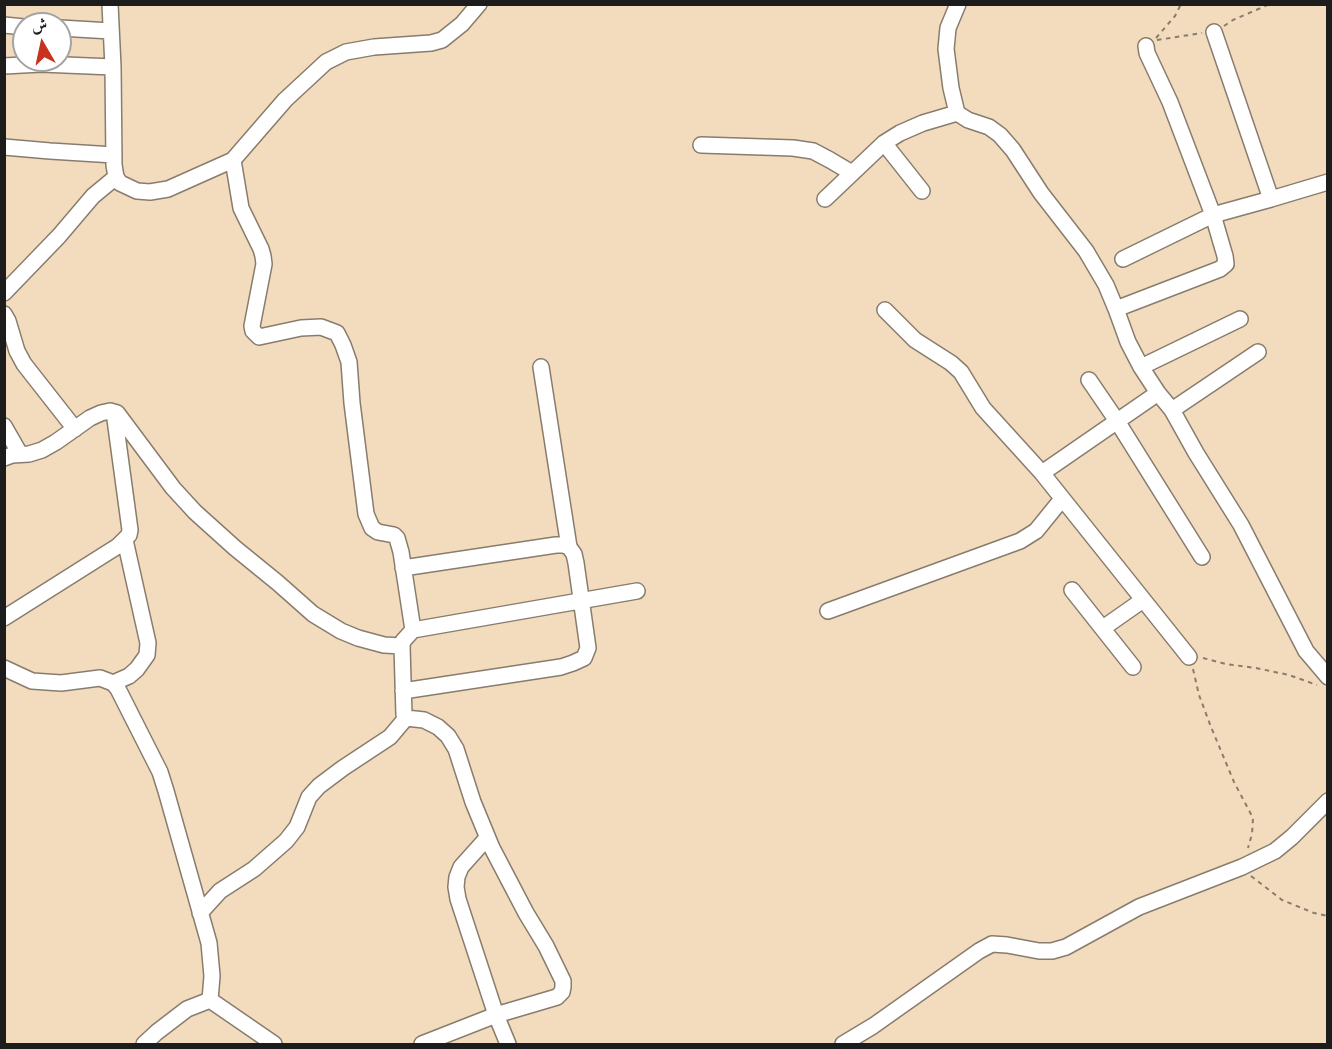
<!DOCTYPE html>
<html>
<head>
<meta charset="utf-8">
<style>
	body { margin:0 }
	#map { position:relative; width:1332px; height:1049px; overflow:hidden; background:#f3dcbe; font-family:"Old Standard TT",Amiri,serif }
	canvas { display:block }
	.frame { position:absolute; inset:0; border:6px solid #1c1c1c; pointer-events:none }
	.north { position:absolute; left:12px; top:12px; width:60px; height:60px; box-sizing:border-box; background:#fff; border:2px solid #a4a4a4; border-radius:50%; rotate:351deg; font-size:16px; font-weight:700; line-height:24px; text-align:center; color:#1c1c1c }
	.north::after { content:''; display:block; margin:auto; width:21px; height:27px; background:#c8321e; clip-path:polygon(50% 0,100% 100%,50% 72%,0 100%) }
</style>
</head>
<body>
<div id="map">
<canvas width="1332" height="1049"></canvas>
<div class="frame"></div>
<div class="north">ش</div>
</div>
<script>
const c = document.querySelector('canvas').getContext('2d');
c.lineJoin = 'round';
const shape = rows => new Path2D(rows.map(r => 'M' + r).join(''));
function trace(path, color, width, dash) { c.strokeStyle = color; c.lineWidth = width; c.lineCap = dash ? 'butt' : 'round'; c.setLineDash(dash || []); c.stroke(path); }
const minor = shape([
	[110,4,113,67,114,165,116,177,120,183,137,191,150,192,168,189,233,160,285,100,326,62,346,52,374,47,431,43,442,40,462,24,479,4],
	[958,4,948,28,946,49,951,88,957,113,968,120,989,127,1000,135,1013,150,1041,193,1086,251,1106,285,1116,309,1128,342,1141,367,1158,393,1172,410,1196,453,1241,525,1306,651,1328,677],
	[4,25,24,27],
	[60,28,111,31],
	[1214,32,1271,199,1328,182],
	[4,66,41,64,113,67],
	[884,143,922,191],
	[701,145,793,148,813,151,830,160,852,173],
	[4,147,50,151,114,155],
	[233,160,241,208,261,249,263,256,264,264,252,326,253,331,259,337,301,328,321,327,337,333,343,345,349,362,352,403,366,514,372,528,378,532,394,535,397,538,401,552,413,630,637,591],
	[825,199,884,143,900,133,923,123,957,113],
	[1123,259,1213,215,1271,199],
	[4,293,59,236,93,196,116,177],
	[1116,309,1220,269,1226,264,1225,256,1213,215,1170,102,1147,53,1146,46],
	[885,310,915,340,951,363,961,372,983,408,1042,473,1189,657],
	[4,314,8,321,17,351,24,364,75,429],
	[1141,367,1240,319],
	[1089,380,1117,421,1202,557],
	[1172,410,1258,352],
	[4,426,20,454],
	[4,458,12,455,29,454,42,450,56,442,90,418,101,413,110,411,117,413,173,488,195,512,235,548,278,583,313,614,341,631,358,638,384,645,402,646],
	[1042,473,1158,393],
	[403,568,556,545,563,545,569,547],
	[1072,590,1133,667],
	[828,611,1020,541,1036,531,1062,499],
	[4,618,118,546,129,535,130,530,114,412],
	[1103,628,1143,600],
	[413,630,403,641,402,646,404,715,406,718,424,720,438,727,448,736,456,749,473,802,492,848,526,913,546,946,563,981,563,987,562,992,557,997,496,1015,422,1044],
	[4,668,32,681,61,683,100,678,113,683,118,689,160,772,166,791,209,943,212,976,210,1000],
	[113,683,129,676,137,669,147,655,148,643,125,540],
	[403,691,561,667,573,663,584,658,588,648,576,563,574,554,569,547,541,367],
	[487,838,461,867,457,877,456,887,458,899,496,1015,508,1044],
	[200,913,220,891,254,869,286,841,297,827,309,797,319,786,343,768,390,737,406,718],
	[144,1044,157,1032,187,1009,210,1000,274,1044],
	[843,1044,873,1026,979,951,992,944,1007,945,1039,951,1052,951,1066,947,1139,907,1242,867,1275,851,1292,837,1328,801]
]);
trace(minor, '#887c6d', 18);
trace(shape([
	[1224,26,1233,20,1270,4],
	[1156,38,1175,16,1181,4],
	[1157,40,1202,33],
	[1203,658,1226,664,1256,668,1289,675,1317,685],
	[1193,669,1199,695,1211,727,1234,782,1253,818,1252,834,1248,848],
	[1251,876,1282,900,1314,913,1328,916]
]), '#887c6d', 2, [4.5, 4.5]);
trace(minor, '#fff', 15);
</script>
</body>
</html>
